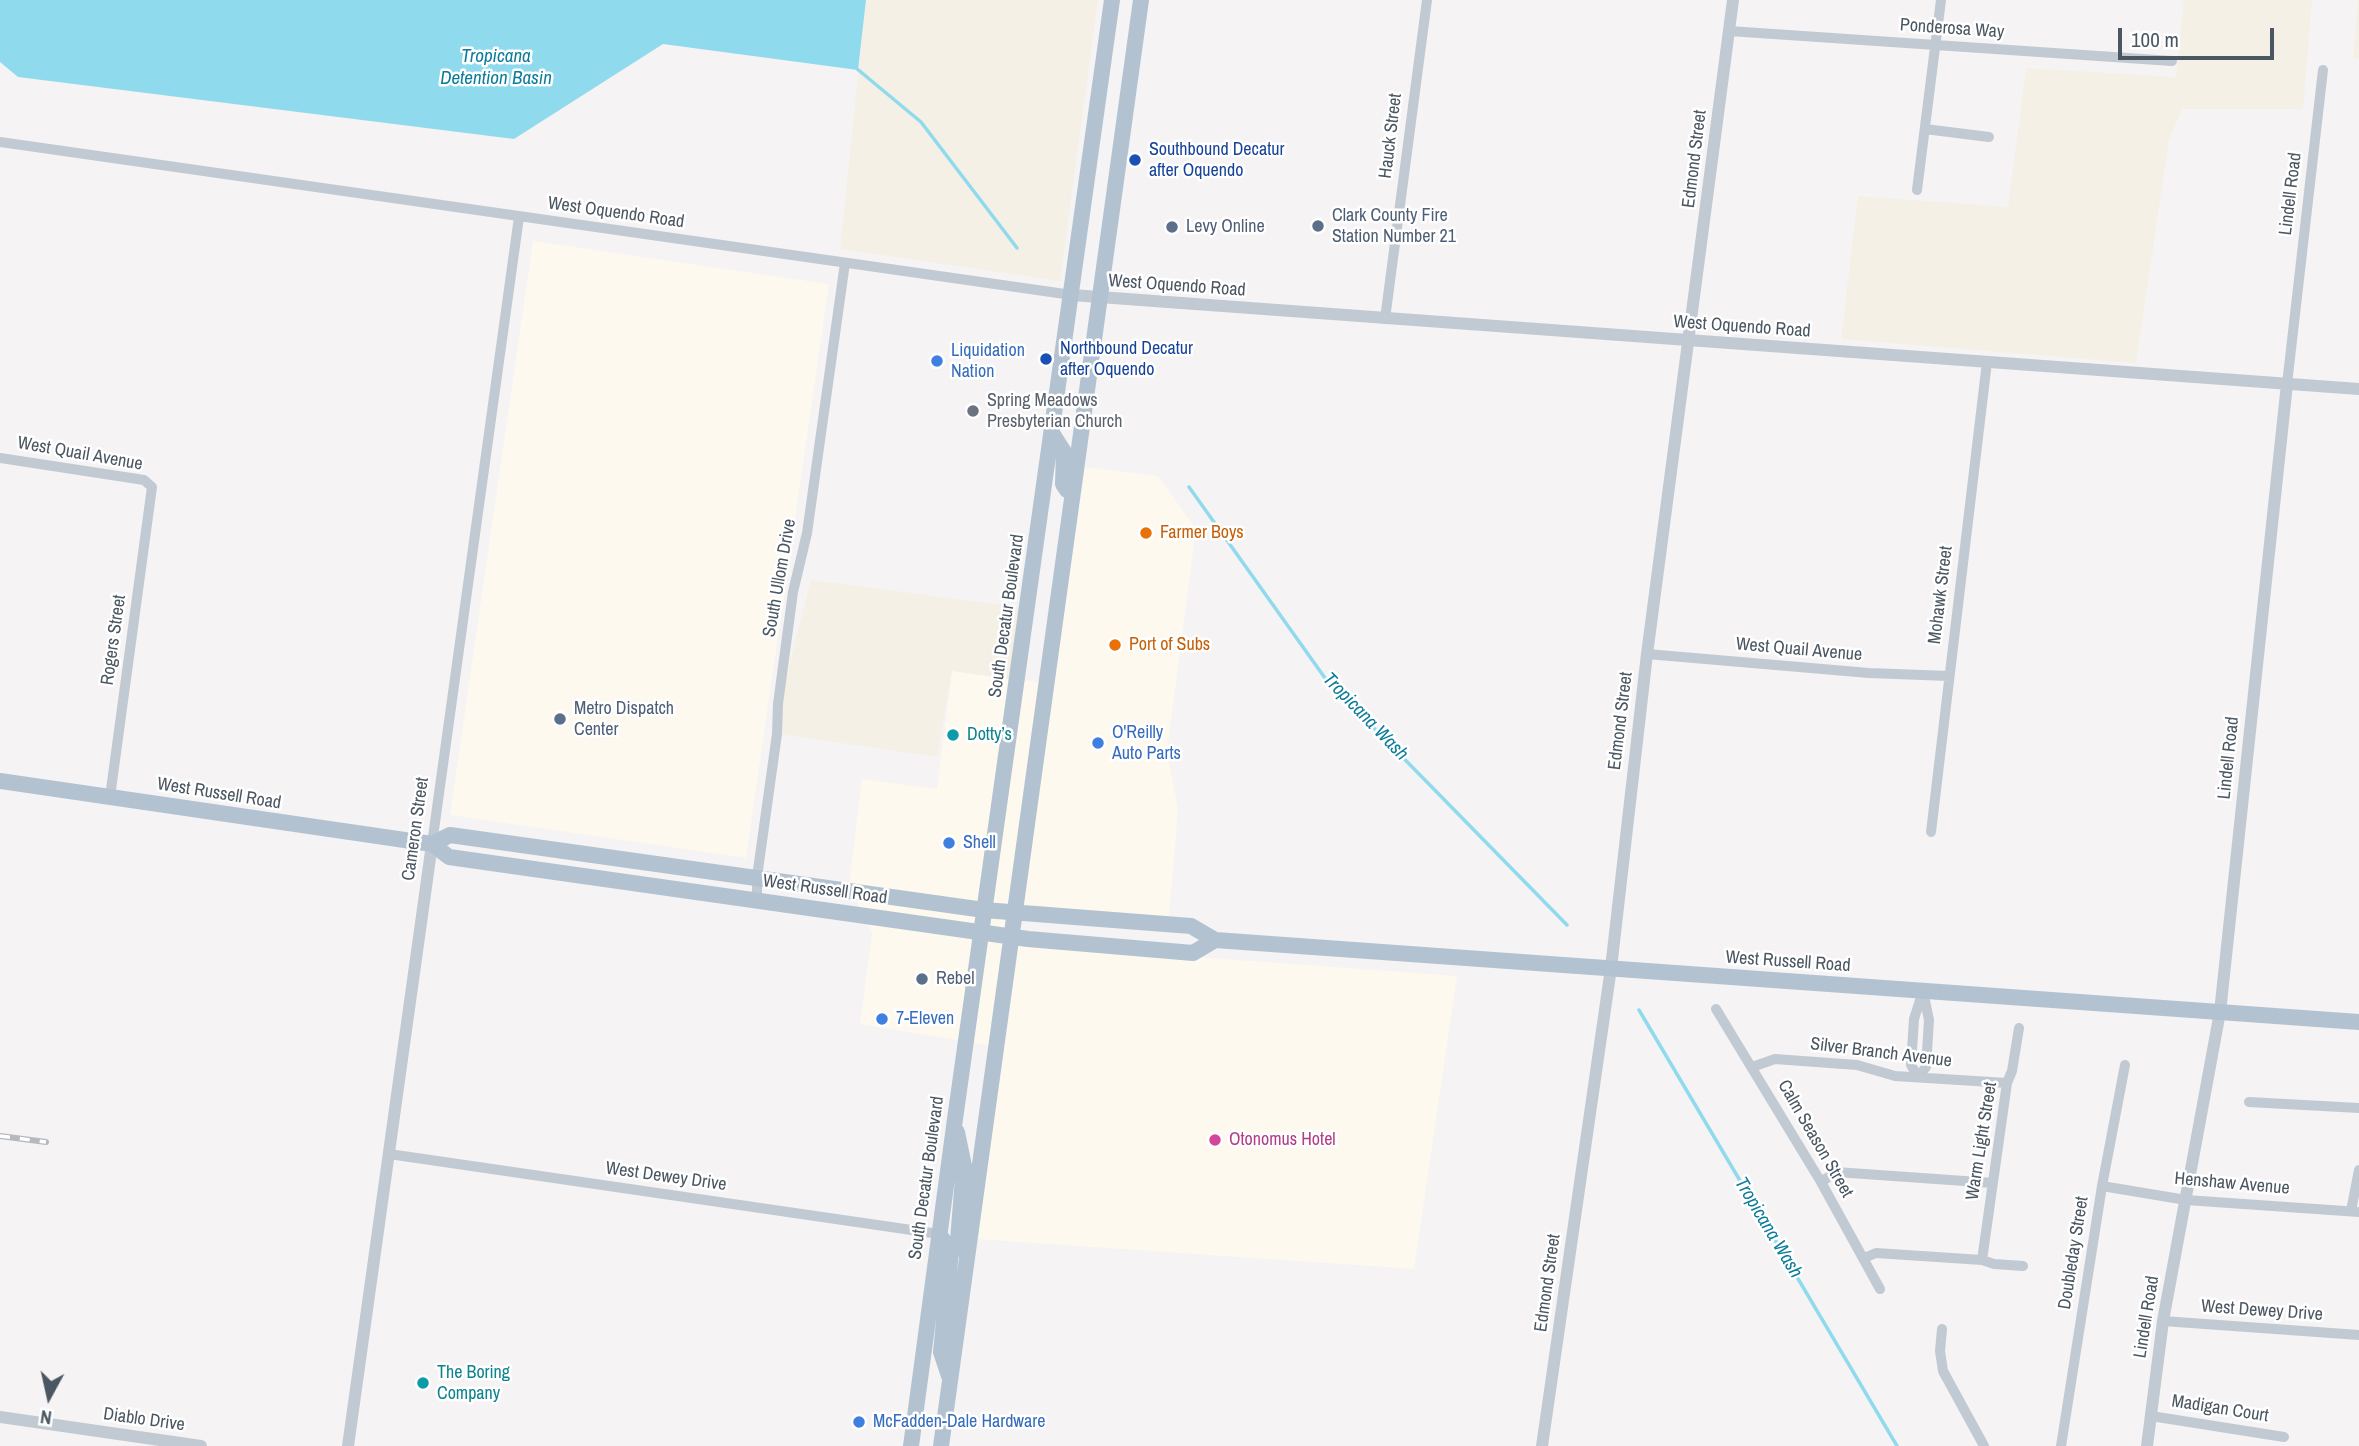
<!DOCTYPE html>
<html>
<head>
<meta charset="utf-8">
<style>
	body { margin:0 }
	#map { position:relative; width:2359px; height:1446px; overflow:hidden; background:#f5f3f3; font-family:"Archivo Narrow",sans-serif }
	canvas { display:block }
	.north { position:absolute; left:14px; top:1362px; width:70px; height:70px; -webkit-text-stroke:5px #fff; paint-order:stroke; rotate:188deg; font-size:19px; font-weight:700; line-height:28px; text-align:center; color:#4a5661 }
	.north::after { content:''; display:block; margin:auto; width:24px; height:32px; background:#4a5661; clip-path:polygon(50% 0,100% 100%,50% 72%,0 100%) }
	.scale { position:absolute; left:2118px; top:28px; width:156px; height:32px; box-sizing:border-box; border:4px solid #4a5661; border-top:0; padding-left:9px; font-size:21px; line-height:24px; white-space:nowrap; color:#4a5661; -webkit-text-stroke:5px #fff; paint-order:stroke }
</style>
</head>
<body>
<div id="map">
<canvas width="2359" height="1446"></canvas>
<div class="north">N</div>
<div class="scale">100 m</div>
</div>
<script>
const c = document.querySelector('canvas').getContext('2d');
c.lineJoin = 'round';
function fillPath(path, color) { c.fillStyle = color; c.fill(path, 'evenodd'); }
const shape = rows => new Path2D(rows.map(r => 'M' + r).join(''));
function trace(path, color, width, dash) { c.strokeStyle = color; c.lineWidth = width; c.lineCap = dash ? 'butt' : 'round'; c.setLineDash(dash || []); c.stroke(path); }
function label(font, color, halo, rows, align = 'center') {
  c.font = font + ' "Archivo Narrow",sans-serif'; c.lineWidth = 5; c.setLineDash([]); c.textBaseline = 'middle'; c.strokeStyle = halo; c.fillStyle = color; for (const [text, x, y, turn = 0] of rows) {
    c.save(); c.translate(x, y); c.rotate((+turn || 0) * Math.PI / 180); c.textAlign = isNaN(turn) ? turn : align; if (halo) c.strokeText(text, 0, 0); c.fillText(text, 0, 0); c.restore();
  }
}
fillPath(shape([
	[533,241,829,284,746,858,450,815],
	[1085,467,1158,476,1196,529,1167,751,1178,809,1169,917,1022,906,1019,944,1457,976,1414,1269,976,1239,1004,1048,860,1024,872,933,849,886,862,779,937,789,952,671,1054,684]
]), '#fdf9ef');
fillPath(shape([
	[866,0,1098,0,1060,281,840,249],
	[2184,0,2312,0,2303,109,2182,109,2169,140,2136,363,1841,339,1858,196,2008,207,2026,68,2176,77],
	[2358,0,2359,0,2359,59,2353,59],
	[811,580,1019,607,1010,679,952,671,937,757,772,733]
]), '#f5f0e5');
fillPath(shape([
	[0,0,866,0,858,70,663,44,514,139,18,77,0,62]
]), '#90daee');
trace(shape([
	[856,68,921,122,1017,248],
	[1189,487,1325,678,1567,925],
	[1639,1010,1897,1446]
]), '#90daee', 3.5);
trace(shape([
	[1729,31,2172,61],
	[1925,129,1989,137],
	[0,142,1072,295],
	[1917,190,1941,0],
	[1385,319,1427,0],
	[2287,384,2323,70],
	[0,458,144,480,152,487,110,797],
	[1647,654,1869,673,1949,676],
	[1931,832,1987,362],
	[432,844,519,217],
	[757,900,757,877,777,734,778,704,793,592,807,533,845,263],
	[1923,991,1929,1020,1926,1067,1918,1077,1911,1065,1914,1019,1923,991],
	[1716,1009,1821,1182,1880,1289],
	[1752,1067,1775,1059,1857,1065,1895,1076,2007,1083],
	[2249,1102,2359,1108],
	[389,1154,939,1234],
	[1821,1182,1836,1172,1993,1183],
	[2102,1186,2186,1200,2359,1212],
	[2351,1211,2359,1170],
	[1864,1258,1876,1253,1982,1260,1994,1264,2023,1266],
	[1982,1260,2007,1083,2012,1071,2019,1028],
	[2163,1321,2359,1335],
	[1942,1329,1940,1351,1943,1371,1984,1446],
	[2151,1416,2284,1437],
	[2061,1446,2102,1186,2125,1065]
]), '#c1cad2', 10);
trace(shape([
	[1072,295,2359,389],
	[0,1417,201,1446],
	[348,1446,432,844],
	[1542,1446,1611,968,1647,654,1733,0],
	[2147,1446,2163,1321,2220,1012,2287,384]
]), '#c1cad2', 12);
trace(shape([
	[1052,433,1064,452,1063,484,1067,490,1073,492],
	[0,781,432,844,449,857,1028,939,1193,953,1215,940],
	[432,844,450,835,984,910,1191,926,1215,940,2359,1022],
	[957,1132,964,1166,958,1240,967,1255],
	[939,1234,951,1251,941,1352,949,1376],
	[911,1446,955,1119,1112,0],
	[941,1446,1141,0]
]), '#b3c2d1', 16);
const rail = shape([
	[0,1136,46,1142]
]);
trace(rail, '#b5b8bd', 6);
trace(rail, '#fff', 3.5, [10]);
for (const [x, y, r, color] of [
	[1135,160,7,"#1a4fb4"],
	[1318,226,7,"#5c6f8a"],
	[1172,227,7,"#5c6f8a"],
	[1046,359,7,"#1a4fb4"],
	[937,361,7,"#3f7fe0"],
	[973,411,7,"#6b7280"],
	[1146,533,7,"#e8710a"],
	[1115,645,7,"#e8710a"],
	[560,719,7,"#5c6f8a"],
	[953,735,7,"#0f9aa8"],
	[1098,743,7,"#3f7fe0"],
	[949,843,7,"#3f7fe0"],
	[922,979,7,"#5c6f8a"],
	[882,1019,7,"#3f7fe0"],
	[1215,1140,7,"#d1479c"],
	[423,1383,7,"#0f9aa8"],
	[859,1422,7,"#3f7fe0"]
]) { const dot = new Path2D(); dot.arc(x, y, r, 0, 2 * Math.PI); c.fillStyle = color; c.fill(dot); trace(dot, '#fff', 2.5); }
label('18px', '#4a5661', '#fff', [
	["Ponderosa Way",1952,29,4],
	["Hauck Street",1391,136,-83],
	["Edmond Street",1695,159,-83],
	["Lindell Road",2291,194,-83],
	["West Oquendo Road",616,213,8],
	["West Oquendo Road",1177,286,4],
	["West Oquendo Road",1742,327,4],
	["West Quail Avenue",80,454,10],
	["South Ullom Drive",780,578,-80],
	["Mohawk Street",1941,595,-83],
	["South Decatur Boulevard",1007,616,-82],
	["Rogers Street",114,640,-82],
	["West Quail Avenue",1799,650,5],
	["Edmond Street",1621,721,-83],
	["Lindell Road",2229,758,-84],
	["West Russell Road",219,794,9],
	["Cameron Street",416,829,-82],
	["West Russell Road",825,890,8],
	["West Russell Road",1788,962,4],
	["Silver Branch Avenue",1881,1053,7],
	["Calm Season Street",1815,1139,60],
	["Warm Light Street",1982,1141,-81],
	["West Dewey Drive",666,1177,8],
	["South Decatur Boulevard",927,1178,-82],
	["Henshaw Avenue",2232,1184,5],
	["Doubleday Street",2074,1253,-81],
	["Edmond Street",1548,1283,-82],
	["West Dewey Drive",2262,1311,4],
	["Lindell Road",2147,1317,-81],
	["Madigan Court",2220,1409,9],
	["Diablo Drive",144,1420,8]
]);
label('18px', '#164399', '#fff', [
	["Southbound Decatur",1149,150],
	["after Oquendo",1149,171],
	["Northbound Decatur",1060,349],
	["after Oquendo",1060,370]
], 'left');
label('18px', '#4e5e75', '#fff', [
	["Clark County Fire",1332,216],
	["Station Number 21",1332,237],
	["Levy Online",1186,227],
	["Metro Dispatch",574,709],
	["Center",574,730],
	["Rebel",936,979]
], 'left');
label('18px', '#366cbe', '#fff', [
	["Liquidation",951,351],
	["Nation",951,372],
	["O'Reilly",1112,733],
	["Auto Parts",1112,754],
	["Shell",963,843],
	["7-Eleven",896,1019],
	["McFadden-Dale Hardware",873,1422]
], 'left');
label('18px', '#5b616d', '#fff', [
	["Spring Meadows",987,401],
	["Presbyterian Church",987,422]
], 'left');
label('18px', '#c56008', '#fff', [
	["Farmer Boys",1160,533],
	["Port of Subs",1129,645]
], 'left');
label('18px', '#0d838f', '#fff', [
	["Dotty’s",967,735],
	["The Boring",437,1373],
	["Company",437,1394]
], 'left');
label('18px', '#b23c85', '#fff', [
	["Otonomus Hotel",1229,1140]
], 'left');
label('italic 19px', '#0c7c9b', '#fff', [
	["Tropicana",496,57],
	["Detention Basin",496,79],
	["Tropicana Wash",1365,717,46],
	["Tropicana Wash",1768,1228,59]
]);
</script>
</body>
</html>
